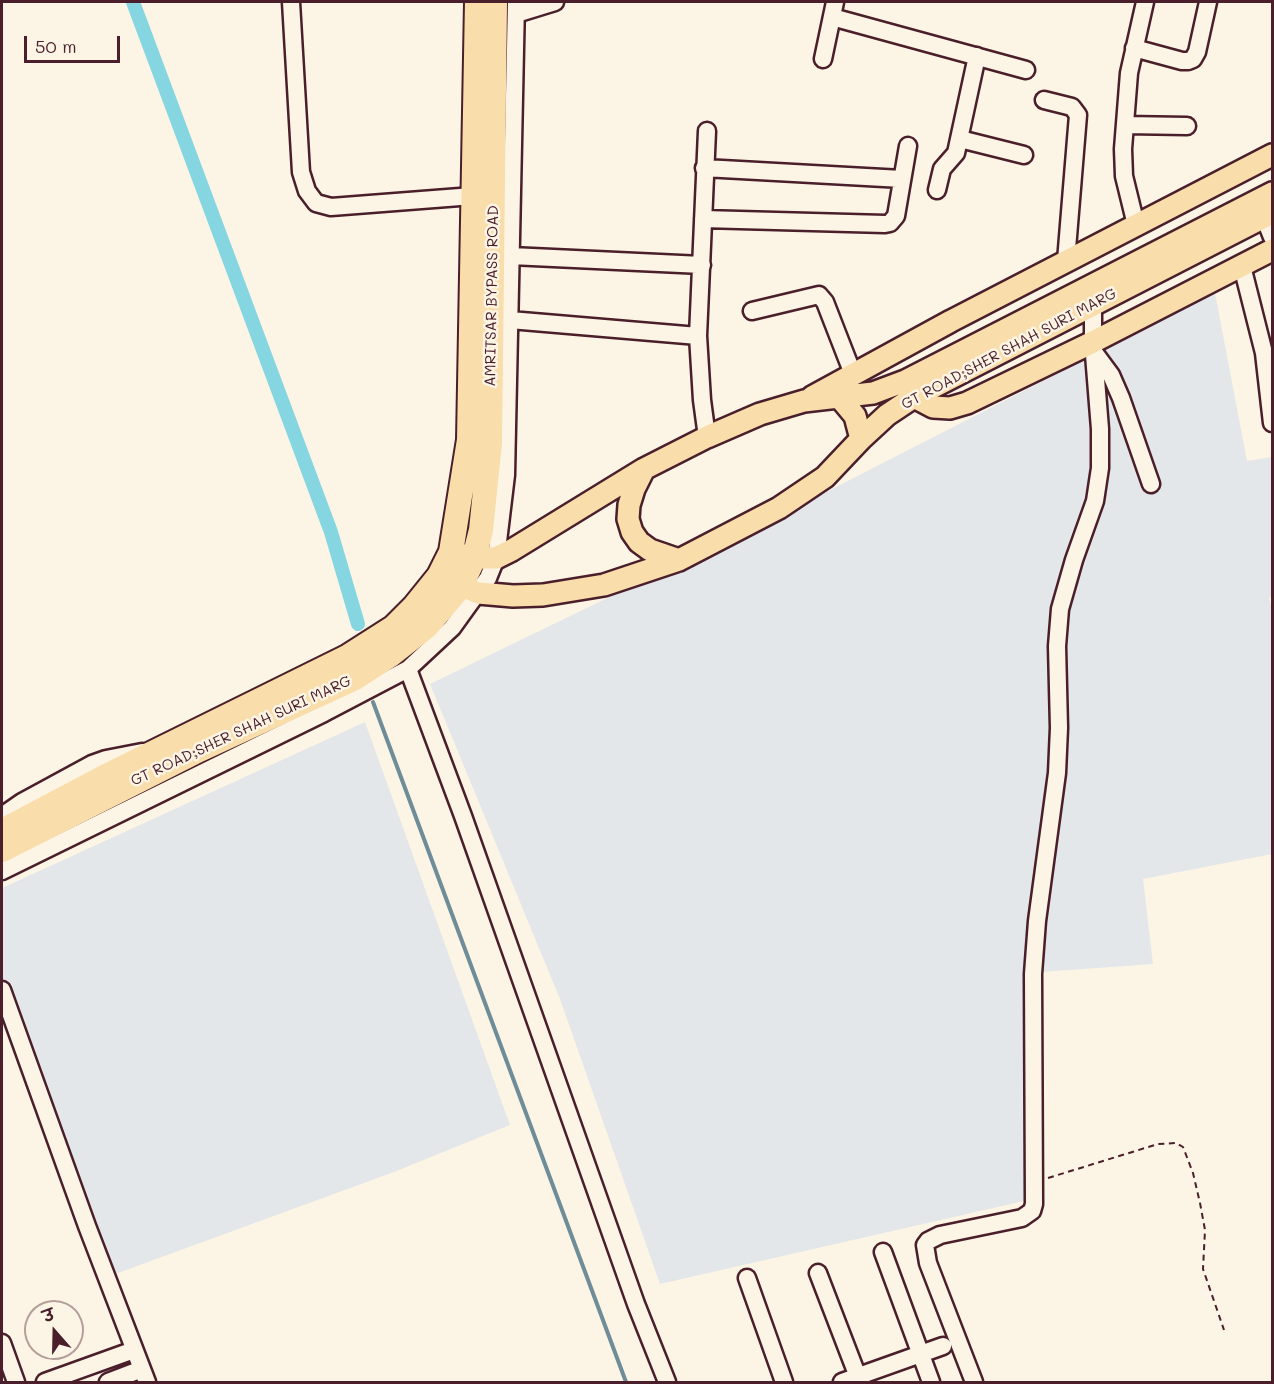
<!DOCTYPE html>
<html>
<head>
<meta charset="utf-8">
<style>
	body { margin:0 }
	#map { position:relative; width:1274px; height:1384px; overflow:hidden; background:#fcf5e5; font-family:Mali,"Playpen Sans Deva",sans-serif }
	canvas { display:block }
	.frame { position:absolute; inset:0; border:3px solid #4a1f2b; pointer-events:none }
	.north { position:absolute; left:24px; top:1300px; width:60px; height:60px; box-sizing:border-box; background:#fcf5e5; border:2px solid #b59f9b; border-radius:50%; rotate:340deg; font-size:16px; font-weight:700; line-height:24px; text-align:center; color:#4a1f2b }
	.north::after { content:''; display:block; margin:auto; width:21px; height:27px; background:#4a1f2b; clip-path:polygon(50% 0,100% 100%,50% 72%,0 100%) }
	.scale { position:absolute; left:24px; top:36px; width:96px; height:27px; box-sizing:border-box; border:3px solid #4a1f2b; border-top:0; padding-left:8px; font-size:18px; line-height:21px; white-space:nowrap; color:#4a1f2b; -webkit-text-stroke:4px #fcf5e5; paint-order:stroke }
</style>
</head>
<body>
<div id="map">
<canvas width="1274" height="1384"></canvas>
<div class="frame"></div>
<div class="north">उ</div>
<div class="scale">50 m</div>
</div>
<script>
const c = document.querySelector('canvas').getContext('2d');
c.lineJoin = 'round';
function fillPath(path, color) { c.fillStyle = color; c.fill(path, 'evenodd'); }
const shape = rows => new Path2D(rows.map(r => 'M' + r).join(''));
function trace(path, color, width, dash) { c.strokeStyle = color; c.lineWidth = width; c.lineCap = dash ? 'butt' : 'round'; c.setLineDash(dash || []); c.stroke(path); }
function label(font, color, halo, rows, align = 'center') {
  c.font = font + ' Mali,sans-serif'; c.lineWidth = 5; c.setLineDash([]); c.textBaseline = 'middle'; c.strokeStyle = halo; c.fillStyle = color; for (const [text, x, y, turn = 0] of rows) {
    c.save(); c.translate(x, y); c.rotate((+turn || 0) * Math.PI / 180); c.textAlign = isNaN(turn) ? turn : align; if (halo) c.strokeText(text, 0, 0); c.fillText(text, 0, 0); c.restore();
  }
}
fillPath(shape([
	[1215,293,1247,461,1272,457,1272,597,1269,598,1272,609,1272,854,1143,879,1153,964,1027,973,1024,1201,660,1284,560,999,430,684,836,487],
	[365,722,510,1125,394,1172,99,1280,2,1017,2,888]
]), '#e4e7e9');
trace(shape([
	[373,702,626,1382]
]), '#6e8d98', 4);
trace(shape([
	[133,2,331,532,358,624]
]), '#86d6e1', 14);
const minor = shape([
	[291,2,301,172,307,191,316,203,331,207,473,196],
	[516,14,555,2],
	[832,17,1026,70],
	[1134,48,1182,61,1188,61,1193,59,1197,52,1208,2],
	[823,59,835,2],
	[1044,100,1072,107,1078,115,1066,261],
	[1125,125,1187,126],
	[960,139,1024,155],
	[704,168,902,179],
	[937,190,942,169,956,153,977,56],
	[1264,217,1272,237],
	[703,219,885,224,890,223,896,216,908,146],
	[1136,225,1124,176,1123,149,1129,73,1145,2],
	[511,256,702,265],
	[1242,266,1264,353,1272,423],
	[752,311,819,295,825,302,853,374],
	[510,320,698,336],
	[1094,352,1111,375,1121,398,1151,484],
	[707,437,702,400,698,336,707,131],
	[408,669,463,816,636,1304,667,1382],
	[2,819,9,811,22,802,92,764,106,759,142,752],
	[2,871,324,713,408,669,452,628,488,578,496,558,506,475,516,2],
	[2,990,87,1226,147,1382],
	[883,1252,931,1382],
	[818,1273,858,1377],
	[747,1278,784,1382],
	[2,1343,16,1382],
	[45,1382,134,1350],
	[108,1382,142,1369],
	[842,1382,943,1346],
	[974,1382,928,1263,925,1245,928,1241,940,1235,1022,1218,1032,1211,1034,1204,1033,974,1037,921,1057,773,1059,728,1057,646,1060,609,1074,560,1095,501,1100,468,1100,429,1093,342,1093,304]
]);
const major = shape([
	[812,397,951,321,1272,155],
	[914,397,933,407,950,408,967,403,1093,342,1272,250],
	[840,398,855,416,861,439],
	[644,469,634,489,629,505,628,519,632,532,639,542,650,550,679,560],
	[460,554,474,558,496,558,512,550,644,469,707,437,760,414,804,401,873,393,905,381,1272,193],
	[446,579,478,593,513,596,543,595,604,585,679,560,779,508,825,477,861,439,887,415,914,397,1272,213]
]);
const highway = shape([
	[2,831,104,777,347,657,394,627,414,607,439,576,451,552,469,440,477,2],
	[2,850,199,750,355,678,389,656,427,626,461,586,474,558,481,530,490,443,495,2]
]);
trace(minor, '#4a1f2b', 21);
trace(major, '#4a1f2b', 26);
trace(highway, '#4a1f2b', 28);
trace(shape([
	[1048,1178,1158,1144,1176,1143,1183,1147,1193,1173,1200,1203,1205,1230,1203,1269,1224,1330]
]), '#4a1f2b', 2, [6, 4.5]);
trace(minor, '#fcf5e5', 16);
trace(major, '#f9ddab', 21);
trace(highway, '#f9ddab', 24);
label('15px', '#4a1f2b', '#fcf5e5', [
	["AMRITSAR BYPASS ROAD",492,296,-89],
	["GT ROAD;SHER SHAH SURI MARG",1009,349,-28],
	["GT ROAD;SHER SHAH SURI MARG",241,731,-25]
]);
</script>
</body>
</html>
